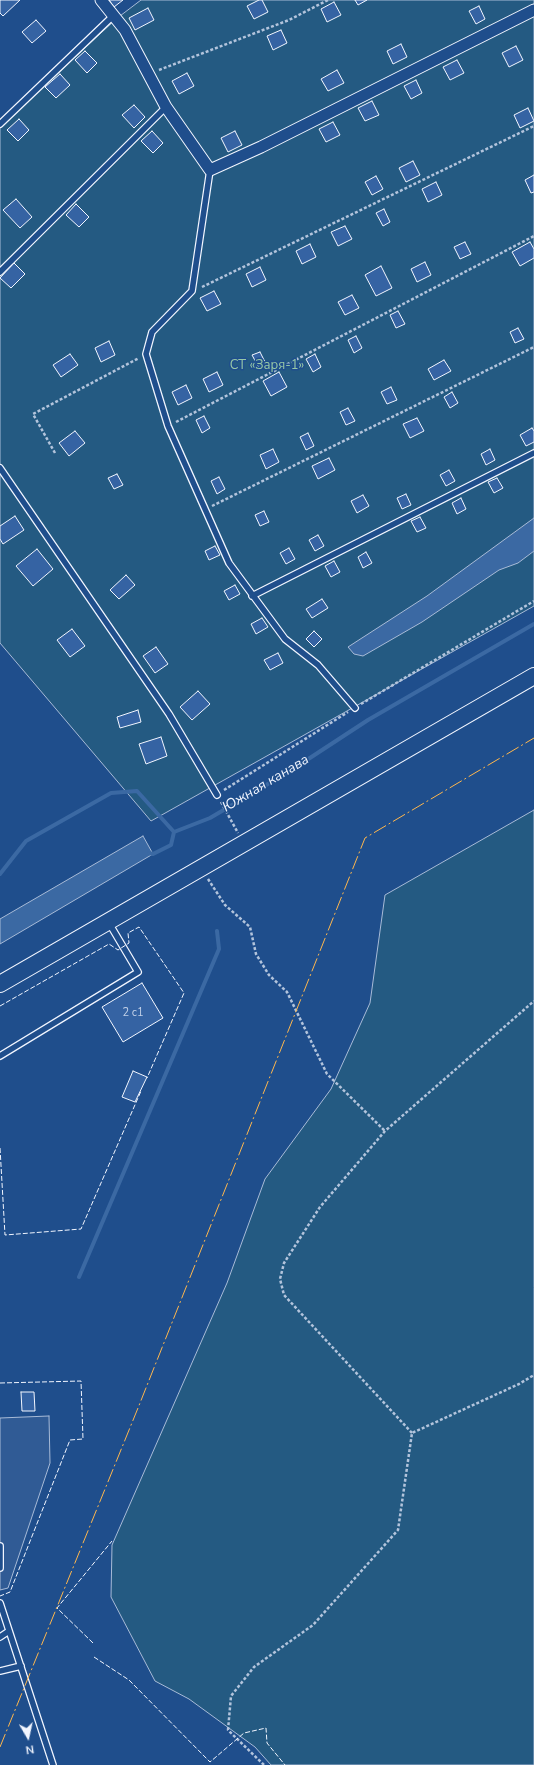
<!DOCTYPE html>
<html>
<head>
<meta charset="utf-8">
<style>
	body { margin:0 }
	#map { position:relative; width:534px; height:1765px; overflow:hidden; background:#1f4e8c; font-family:"Nunito Sans",sans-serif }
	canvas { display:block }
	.north { position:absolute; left:8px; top:1717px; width:40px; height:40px; -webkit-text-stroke:3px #1f4e8c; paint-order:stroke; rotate:171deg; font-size:11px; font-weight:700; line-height:16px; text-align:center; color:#f2f6ff }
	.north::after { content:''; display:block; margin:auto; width:14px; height:18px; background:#f2f6ff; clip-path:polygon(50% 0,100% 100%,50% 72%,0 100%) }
</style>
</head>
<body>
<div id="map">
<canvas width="534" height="1765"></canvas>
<div class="north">N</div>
</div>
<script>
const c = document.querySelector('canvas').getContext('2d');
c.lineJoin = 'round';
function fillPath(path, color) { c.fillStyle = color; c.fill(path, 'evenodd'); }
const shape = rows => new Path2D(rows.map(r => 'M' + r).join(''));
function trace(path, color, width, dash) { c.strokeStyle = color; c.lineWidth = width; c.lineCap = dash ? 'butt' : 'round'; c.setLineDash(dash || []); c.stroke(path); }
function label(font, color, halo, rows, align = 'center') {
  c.font = font + ' "Nunito Sans",sans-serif'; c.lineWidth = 3; c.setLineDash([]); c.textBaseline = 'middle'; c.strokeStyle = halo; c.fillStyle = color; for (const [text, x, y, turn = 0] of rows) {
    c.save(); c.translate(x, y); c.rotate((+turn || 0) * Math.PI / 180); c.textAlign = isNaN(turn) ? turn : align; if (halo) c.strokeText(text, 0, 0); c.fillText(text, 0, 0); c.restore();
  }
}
const green = shape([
	[141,0,534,0,534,606,151,821,0,643,0,127,116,19,141,0],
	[534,810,534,1765,271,1765,255,1747,189,1699,155,1681,111,1597,112,1545,227,1283,265,1179,331,1089,370,1003,385,895,534,810]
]);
fillPath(green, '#245a82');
trace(green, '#a8bbd7', 1);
const parking = shape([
	[49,1416,50,1463,8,1588,0,1590,0,1418,49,1416]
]);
fillPath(parking, '#305b95');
trace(parking, '#a8bbd7', 1);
const water = shape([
	[534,518,534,551,518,563,499,570,422,622,363,656,354,654,348,647,427,596,534,518],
	[143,836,153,854,0,944,0,919,143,836]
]);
fillPath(water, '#3b69a3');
trace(water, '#a8bbd7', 1);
trace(shape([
	[149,853,153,854,171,845,174,832,210,818,290,771,368,720,534,624],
	[0,874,26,841,111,793,137,791,174,832],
	[79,1277,219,949,217,931]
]), '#3b69a3', 4);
const building = shape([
	[0,0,20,0,3,16,0,13,0,0],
	[109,0,123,0,114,7,109,0],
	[259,0,262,0,268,12,254,19,247,6,259,0],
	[355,0,367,0,358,5,355,0],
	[334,2,341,15,327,22,321,9,334,2],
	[479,6,485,19,476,24,469,11,479,6],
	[148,8,154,20,135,30,129,18,148,8],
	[36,20,46,31,32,43,22,32,36,20],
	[281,30,287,43,273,50,267,36,281,30],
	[401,44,407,57,393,64,387,51,401,44],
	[516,46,523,60,509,67,502,53,516,46],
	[85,51,97,63,87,73,75,60,85,51],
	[457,60,464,73,450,80,443,67,457,60],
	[337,70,344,83,328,91,321,79,337,70],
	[187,73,194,86,179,94,172,81,187,73],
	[60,74,70,85,56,98,45,87,60,74],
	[416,80,422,93,411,99,404,86,416,80],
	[372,101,379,115,365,121,358,108,372,101],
	[134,105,145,117,134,128,122,115,134,105],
	[528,108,534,121,520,128,514,115,528,108],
	[19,119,29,130,18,141,7,130,19,119],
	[333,122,340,135,326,142,319,129,333,122],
	[152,131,163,143,153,153,141,141,152,131],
	[235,131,242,145,228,152,221,138,235,131],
	[413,161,420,175,406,182,399,168,413,161],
	[534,175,534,192,531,193,525,180,534,175],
	[376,176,383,189,372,195,365,182,376,176],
	[436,182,442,195,428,202,422,189,436,182],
	[16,199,32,217,20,228,3,210,16,199],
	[76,204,89,217,79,227,66,215,76,204],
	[384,209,390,222,383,226,376,213,384,209],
	[345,226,352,239,338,246,331,232,345,226],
	[465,242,471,254,460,259,454,247,465,242],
	[530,242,534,249,534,258,520,266,512,252,530,242],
	[310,244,316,257,302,264,296,251,310,244],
	[425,262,431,275,417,282,411,269,425,262],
	[14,263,25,274,11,288,0,278,14,263],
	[381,266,392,288,376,296,365,275,381,266],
	[260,267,266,280,252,287,246,274,260,267],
	[214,291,221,304,207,311,200,298,214,291],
	[352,295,359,308,345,315,338,302,352,295],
	[398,311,405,324,396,328,390,315,398,311],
	[518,328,524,339,515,343,510,332,518,328],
	[356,336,362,348,354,353,348,340,356,336],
	[109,341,115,355,101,362,95,348,109,341],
	[260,352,266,364,259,368,252,355,260,352],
	[70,354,78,365,61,377,53,365,70,354],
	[315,354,321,367,313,372,306,359,315,354],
	[444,360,451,371,434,380,428,369,444,360],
	[217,372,223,385,209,392,203,379,217,372],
	[279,372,287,387,271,396,263,381,279,372],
	[186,385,192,398,178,405,172,392,186,385],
	[391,387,397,400,387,404,381,392,391,387],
	[452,392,458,403,450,408,444,397,452,392],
	[348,408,355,421,346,425,340,412,348,408],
	[204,416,210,428,202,433,196,420,204,416],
	[417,418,424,431,410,438,403,424,417,418],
	[532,428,534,431,534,442,526,446,520,435,532,428],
	[75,431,85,443,69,456,59,443,75,431],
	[308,433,314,446,306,450,300,437,308,433],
	[273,449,279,462,266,469,260,455,273,449],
	[490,449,495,460,486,465,481,454,490,449],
	[329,458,335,470,318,479,312,466,329,458],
	[449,470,455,481,446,486,440,475,449,470],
	[117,474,123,485,114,489,108,478,117,474],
	[219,477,225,489,217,494,211,481,219,477],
	[497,478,503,488,494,493,488,482,497,478],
	[406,494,411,505,402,509,397,498,406,494],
	[363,495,369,506,357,513,351,501,363,495],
	[461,498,466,509,457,514,452,503,461,498],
	[264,511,269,522,260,526,255,515,264,511],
	[15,516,24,530,3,544,0,539,0,526,15,516],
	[420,517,426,528,417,532,411,521,420,517],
	[318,535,324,546,315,551,309,540,318,535],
	[215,546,220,555,209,560,205,551,215,546],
	[289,548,295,559,286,564,280,553,289,548],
	[37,549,53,569,33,586,16,566,37,549],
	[366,552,372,563,363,568,358,557,366,552],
	[334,561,340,572,331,577,325,566,334,561],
	[126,575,135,585,119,599,110,590,126,575],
	[235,585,240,594,229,600,224,591,235,585],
	[322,599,328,608,312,618,306,609,322,599],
	[262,618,268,627,256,634,251,624,262,618],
	[72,629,85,646,70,657,57,640,72,629],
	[314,631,322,639,314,647,306,639,314,631],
	[156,647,168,664,155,673,143,656,156,647],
	[278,653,283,663,270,670,264,660,278,653],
	[198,691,210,704,192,720,180,707,198,691],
	[138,710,141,722,120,728,117,717,138,710],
	[161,737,167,756,146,764,139,744,161,737],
	[142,983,163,1018,123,1042,102,1007,142,983],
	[133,1071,147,1077,135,1102,122,1097,133,1071],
	[21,1392,34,1392,35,1411,22,1411,21,1392]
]);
fillPath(building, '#3563a3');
trace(building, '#f2f6ff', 1);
const service = shape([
	[0,124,113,16],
	[210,170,192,291,152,332,146,354,168,426,229,563,285,639,318,665,355,708],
	[0,272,166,107],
	[0,468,169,714,217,795],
	[252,596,534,453],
	[0,1056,138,972,109,923],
	[0,1546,0,1568],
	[0,1603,53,1765],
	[0,1637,9,1631],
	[0,1671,21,1666]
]);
const minor = shape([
	[101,0,125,30,166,107,210,170,261,147,534,10]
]);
const secondary = shape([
	[0,984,534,676]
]);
trace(service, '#f2f6ff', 8);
trace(minor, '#f2f6ff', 13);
trace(secondary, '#f2f6ff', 18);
trace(shape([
	[159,70,289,20,328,0],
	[202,287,534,126],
	[176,422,534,236],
	[55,453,33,414,139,358],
	[212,506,534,347],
	[361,704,534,601],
	[224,790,348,712],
	[221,802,238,833],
	[208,879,225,905,250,927,256,954,269,975,287,992,327,1074,385,1131],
	[412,1433,284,1295,280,1279,284,1263,320,1207,385,1131,534,1001],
	[264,1765,228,1730,231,1696,254,1667,313,1625,398,1530,412,1433,519,1384,534,1375]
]), '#b3c4dc', 2.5, [3, 2]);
trace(service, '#1f4e8c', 5.5);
trace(minor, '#1f4e8c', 11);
trace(secondary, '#1f4e8c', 16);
trace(shape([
	[0,1006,109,944,118,950,129,943,128,933,139,927,184,993,147,1078],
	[0,1148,5,1235,81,1229,141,1091],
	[0,1383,81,1381,83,1439,70,1440,10,1592,0,1596],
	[93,1643,57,1608,112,1541],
	[94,1657,129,1680,210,1762,244,1733,266,1728,267,1743,285,1765]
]), '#f2f6ff', 1, [5, 2]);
trace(shape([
	[0,1747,138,1408,365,838,534,738]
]), '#ffb74d', 1, [14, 3, 2, 3]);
label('11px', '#c3d1e8', null, [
	["2 с1",133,1013]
]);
label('13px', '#97c8a6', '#1f4e8c', [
	["СТ «Заря-1»",267,366]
]);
label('italic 14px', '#f2f6ff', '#1f4e8c', [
	["Южная канава",266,784,-31]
]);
</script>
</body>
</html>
